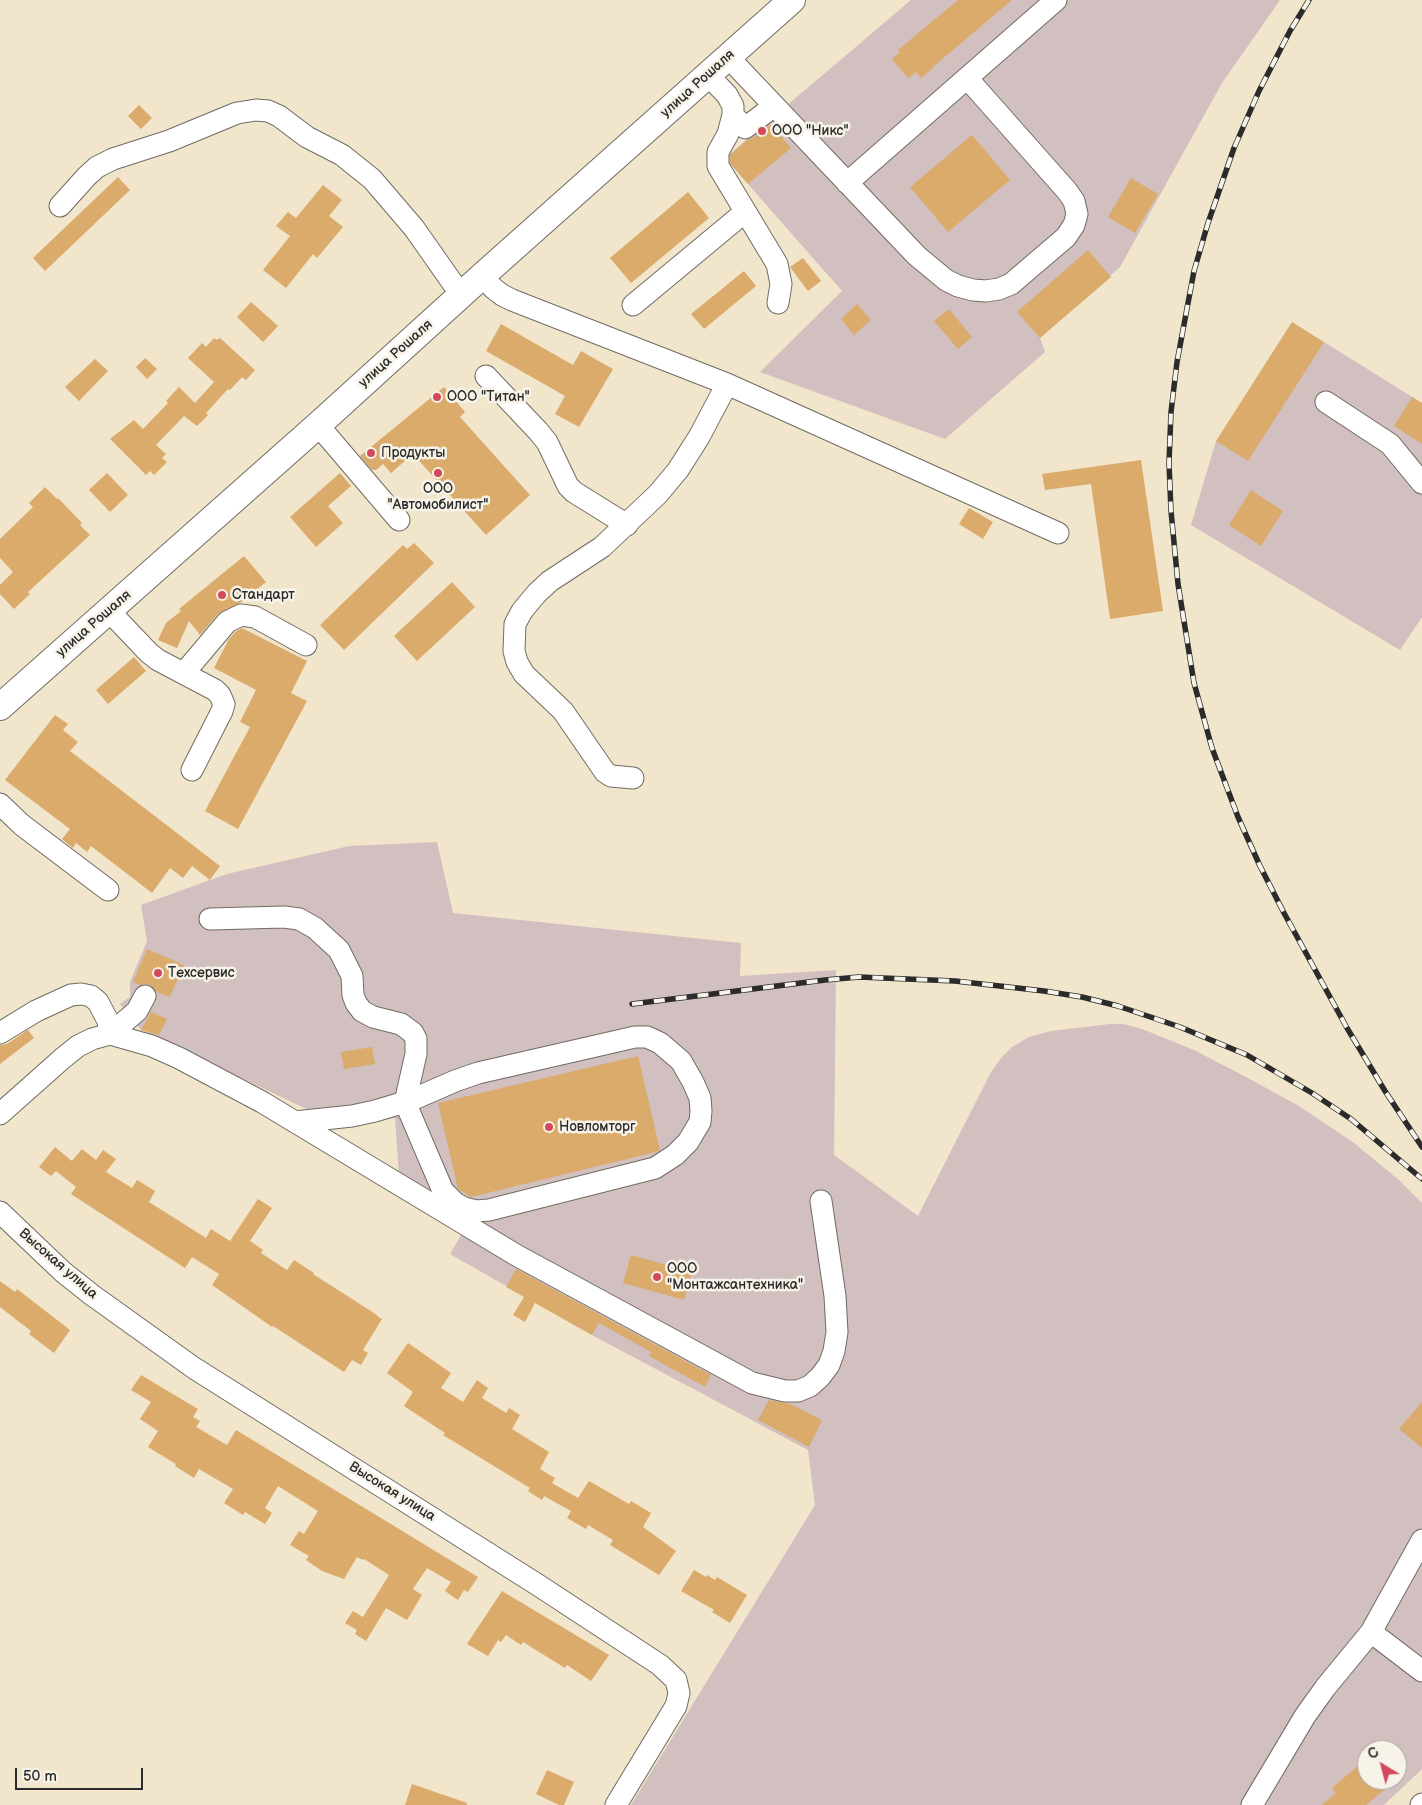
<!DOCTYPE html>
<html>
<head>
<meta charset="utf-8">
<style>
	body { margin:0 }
	#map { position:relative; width:1422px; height:1805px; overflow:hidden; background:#f1e5cc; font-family:"Balsamiq Sans",sans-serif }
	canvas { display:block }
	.north { position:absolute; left:1357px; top:1740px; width:50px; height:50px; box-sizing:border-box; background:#f7f3e8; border:1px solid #a5a39c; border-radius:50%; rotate:323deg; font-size:14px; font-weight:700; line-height:20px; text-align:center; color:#2b2b2b }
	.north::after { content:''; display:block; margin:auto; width:18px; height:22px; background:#d1495b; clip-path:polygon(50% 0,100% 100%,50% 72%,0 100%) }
	.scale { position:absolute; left:15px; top:1768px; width:128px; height:22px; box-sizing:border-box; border:2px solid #2b2b2b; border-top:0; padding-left:6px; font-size:15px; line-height:18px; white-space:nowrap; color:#2b2b2b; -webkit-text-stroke:4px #f7f3e8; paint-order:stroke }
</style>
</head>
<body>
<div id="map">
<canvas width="1422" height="1805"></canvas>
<div class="north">С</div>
<div class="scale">50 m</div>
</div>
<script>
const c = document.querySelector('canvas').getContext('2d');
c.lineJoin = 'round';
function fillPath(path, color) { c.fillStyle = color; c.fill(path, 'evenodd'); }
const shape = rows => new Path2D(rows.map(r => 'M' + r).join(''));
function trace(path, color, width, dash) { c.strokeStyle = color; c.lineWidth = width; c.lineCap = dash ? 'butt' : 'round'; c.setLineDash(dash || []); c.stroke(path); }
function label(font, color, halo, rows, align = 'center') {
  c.font = font + ' "Balsamiq Sans",sans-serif'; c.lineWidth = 5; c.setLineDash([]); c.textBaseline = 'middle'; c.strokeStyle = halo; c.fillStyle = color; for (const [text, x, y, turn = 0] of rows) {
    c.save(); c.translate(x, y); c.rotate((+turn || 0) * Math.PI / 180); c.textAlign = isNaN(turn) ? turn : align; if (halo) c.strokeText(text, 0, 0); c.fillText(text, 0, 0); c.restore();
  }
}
fillPath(shape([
	[911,0,1280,0,1222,83,1120,267,1040,338,1045,352,945,439,760,372,842,291,725,158],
	[1324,342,1422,403,1422,617,1400,650,1191,525,1216,441],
	[437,842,453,913,741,943,740,976,836,970,834,1155,918,1216,991,1072,1001,1058,1012,1047,1029,1037,1051,1031,1110,1024,1123,1024,1142,1029,1194,1050,1246,1077,1299,1106,1354,1143,1400,1181,1422,1203,1422,1769,1384,1805,631,1805,815,1505,808,1450,592,1335,450,1254,471,1218,399,1176,395,1118,340,1129,320,1123,317,1114,141,1030,120,1004,130,997,130,982,147,941,141,905,227,874,349,846],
	[1367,1750,1397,1750,1397,1780,1367,1780]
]), '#d2bfbf');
fillPath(shape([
	[958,0,1012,0,934,66,934,67,921,78,916,72,908,78,892,59,900,52,898,50],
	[139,105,152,118,141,129,128,116],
	[771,124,791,148,748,184,730,163,730,155,747,140,753,138],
	[972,135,1010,180,948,232,910,187],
	[118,177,130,190,45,271,33,258],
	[1131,178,1158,194,1135,233,1108,217],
	[323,185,342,200,329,216,343,227,317,258,313,254,286,288,263,270,290,236,276,226,288,212,296,218],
	[688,192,709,218,631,283,610,258],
	[1088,250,1111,277,1040,338,1017,312],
	[803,258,821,281,808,291,790,267],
	[744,271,756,286,704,329,691,314],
	[251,302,278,326,263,342,237,317],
	[857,304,871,320,854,335,841,319],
	[949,309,972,337,958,349,934,321],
	[1292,322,1324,342,1248,461,1216,441],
	[501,324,573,365,581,351,613,369,579,427,555,414,565,396,486,351],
	[214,338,217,340,220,338,255,370,246,380,242,377,230,390,228,389,206,413,208,415,197,426,184,416,156,445,166,454,162,458,167,462,154,475,150,471,146,475,110,439,134,420,143,429,168,403,166,401,179,387,195,403,214,382,188,358,202,343,206,347],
	[145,358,157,369,147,379,136,367],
	[95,359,108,371,79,401,65,387],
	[444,387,465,412,460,417,530,495,486,535,413,454,391,473,383,464,376,470,372,470,360,456],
	[1412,397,1422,403,1422,444,1394,426],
	[1141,460,1163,611,1110,619,1091,484,1045,490,1042,474],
	[107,473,128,495,110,512,89,490],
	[340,473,351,486,328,506,343,523,316,547,290,517],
	[45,487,57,499,58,498,82,523,80,525,90,535,28,592,30,594,14,609,0,594,0,585,13,572,0,558,0,539,33,507,29,503],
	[1251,490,1283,511,1261,546,1229,525],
	[969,508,993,522,983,539,959,524],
	[414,543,434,563,344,650,320,625,403,545,407,549],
	[244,556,266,582,240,603,218,614,200,635,189,621,177,648,158,640,166,623,181,611,179,609],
	[452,582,475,607,417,661,394,636],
	[242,628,307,661,291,693,307,701,238,829,205,811,250,727,240,722,256,690,214,668,229,639,235,632],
	[134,657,146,671,108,704,96,690],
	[55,715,68,724,63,730,78,742,70,751,220,866,210,880,192,866,183,878,170,868,152,893,91,846,87,852,76,843,73,848,62,839,70,829,5,780],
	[147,949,184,965,170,997,156,992,150,985,145,984,140,985,133,982],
	[151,1012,167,1019,159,1035,141,1030],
	[28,1030,34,1038,0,1064,0,1045,7,1044],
	[372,1047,375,1064,344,1069,341,1052],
	[638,1056,660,1150,656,1152,471,1197,458,1189,438,1103],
	[55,1147,72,1161,82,1149,96,1160,103,1150,116,1159,106,1172,132,1188,137,1180,155,1191,149,1202,206,1238,211,1229,230,1241,258,1199,272,1208,250,1241,263,1250,261,1253,287,1270,294,1260,314,1273,313,1274,377,1315,377,1316,382,1319,363,1350,368,1353,361,1365,352,1360,344,1372,273,1326,272,1327,212,1285,219,1274,192,1257,185,1268,71,1194,76,1187,56,1171,51,1176,39,1167],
	[631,1255,692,1272,684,1300,623,1283],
	[516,1269,711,1375,705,1387,649,1356,651,1352,599,1323,592,1335,535,1303,525,1322,513,1315,524,1297,506,1287],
	[0,1281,15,1292,17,1289,70,1330,54,1353,29,1334,31,1331,0,1307],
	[408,1343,451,1373,441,1388,463,1402,477,1380,488,1388,482,1398,506,1413,509,1408,520,1415,512,1429,549,1452,540,1469,555,1478,552,1483,578,1498,589,1481,629,1504,631,1501,651,1513,643,1527,676,1551,659,1575,610,1545,613,1540,588,1525,586,1529,567,1518,571,1511,544,1496,542,1500,528,1491,530,1488,443,1435,445,1433,404,1406,413,1392,387,1373],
	[141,1375,198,1409,193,1417,200,1421,196,1427,227,1445,236,1430,478,1577,468,1592,464,1590,458,1600,445,1591,451,1582,427,1568,413,1589,422,1595,407,1620,386,1608,366,1641,355,1634,357,1630,345,1623,353,1611,363,1617,389,1575,364,1559,363,1560,357,1557,344,1579,322,1571,306,1560,309,1556,290,1545,299,1531,304,1534,318,1511,278,1486,265,1508,272,1513,265,1524,245,1512,243,1515,224,1503,233,1489,199,1469,194,1478,175,1466,176,1464,148,1447,158,1431,140,1419,151,1402,131,1390],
	[769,1400,790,1404,822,1420,809,1447,758,1420],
	[1422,1402,1422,1448,1399,1429],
	[694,1570,706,1577,707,1575,715,1580,717,1577,747,1595,730,1623,712,1612,714,1610,681,1591],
	[502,1591,609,1655,591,1681,567,1665,565,1668,523,1642,521,1645,506,1635,501,1642,498,1640,488,1656,467,1644],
	[1367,1758,1367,1780,1396,1780,1366,1805,1322,1805,1336,1793,1332,1788],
	[547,1770,574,1782,564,1805,559,1805,536,1794],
	[412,1784,467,1803,467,1805,405,1805]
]), '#daab6b');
const minor = shape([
	[728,57,917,256,946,280,958,286,973,290,986,291,999,289,1011,284,1066,237,1074,225,1077,214,1074,201,1067,191,967,78],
	[708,75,727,95,733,106,733,115,728,134,718,152,718,166,777,264,781,284,778,303],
	[733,115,745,128,774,106],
	[847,183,1056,0],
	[60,206,87,176,97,167,113,159,169,141,237,113,256,110,268,111,279,116,307,137,342,155,372,179,414,228,461,295],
	[482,276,493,288,502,295,512,300,727,384,1058,533],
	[633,305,745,212],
	[486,376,538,431,547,442,568,486,574,492,627,525],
	[1326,402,1390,444,1422,483],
	[318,425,399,520],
	[109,611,149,653,158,660,215,690,220,695,224,704,222,711,192,770],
	[184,673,227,622,241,615,255,617,306,645],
	[633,778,611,776,605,772,563,711,524,674,517,662,514,651,515,624,522,611,537,593,550,581,602,547,658,494,678,470,699,437,727,384],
	[0,804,22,825,108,890],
	[210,919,284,917,299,919,315,928,339,950,352,976,353,995,356,1003,362,1011,373,1017,401,1024,413,1033,416,1039,416,1054,405,1102,443,1191,455,1203,464,1208,476,1211,489,1210,655,1168,675,1155,688,1142,700,1122,701,1111,700,1098,693,1082,681,1061,660,1043,647,1037,635,1037,478,1073,455,1081,416,1098,405,1102,375,1111,352,1116,295,1122],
	[0,1033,36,1011,71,995,81,994,91,996,98,1002,108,1021,110,1034,137,1011,145,996],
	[0,1114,63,1058,78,1046,92,1039,110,1034,152,1046,179,1058,262,1102,516,1255,752,1383,785,1391,798,1391,810,1386,820,1377,829,1365,834,1351,837,1332,835,1296,821,1201],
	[0,1212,63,1272,92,1295,194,1368,538,1585,660,1665,676,1680,679,1693,676,1706,616,1805],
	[1371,1632,1422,1671],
	[1252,1805,1305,1716,1325,1688,1371,1632,1422,1540],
	[1421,1805,1422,1804]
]);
const major = shape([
	[0,707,318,425,482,276,792,0]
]);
trace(minor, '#706c63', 23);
trace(major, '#706c63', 28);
trace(minor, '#fff', 21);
trace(major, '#fff', 26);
const rail = shape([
	[1309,0,1290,31,1259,91,1234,148,1208,223,1194,271,1177,362,1171,412,1169,463,1171,511,1178,584,1194,683,1212,748,1238,817,1260,866,1284,913,1347,1028,1385,1091,1422,1147],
	[632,1004,825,980,859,977,955,981,1044,991,1082,997,1118,1006,1180,1027,1247,1055,1312,1093,1351,1119,1422,1179]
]);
trace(rail, '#2b2b2b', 5.5);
trace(rail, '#f7f3e8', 4, [11]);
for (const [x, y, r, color] of [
	[762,131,5,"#d1495b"],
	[437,397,5,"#d1495b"],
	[371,453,5,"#d1495b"],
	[438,473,5,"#d1495b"],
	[222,595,5,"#d1495b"],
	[158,973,5,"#d1495b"],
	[549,1127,5,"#d1495b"],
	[657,1277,5,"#d1495b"]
]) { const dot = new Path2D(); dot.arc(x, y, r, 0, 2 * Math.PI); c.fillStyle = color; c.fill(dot); trace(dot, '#f7f3e8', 2); }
label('14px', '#2b2b2b', '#f7f3e8', [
	["улица Рошаля",698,84,-42],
	["улица Рошаля",396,354,-42],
	["улица Рошаля",94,624,-41],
	["Высокая улица",58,1264,41],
	["Высокая улица",392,1492,32]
]);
label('14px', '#2b2b2b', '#f7f3e8', [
	["ООО \"Никс\"",772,131],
	["ООО \"Титан\"",447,397],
	["Продукты",381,453],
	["ООО",438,489,"center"],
	["\"Автомобилист\"",438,505,"center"],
	["Стандарт",232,595],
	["Техсервис",168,973],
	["Новломторг",559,1127],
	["ООО",667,1269],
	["\"Монтажсантехника\"",667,1285]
], 'left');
</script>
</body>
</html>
